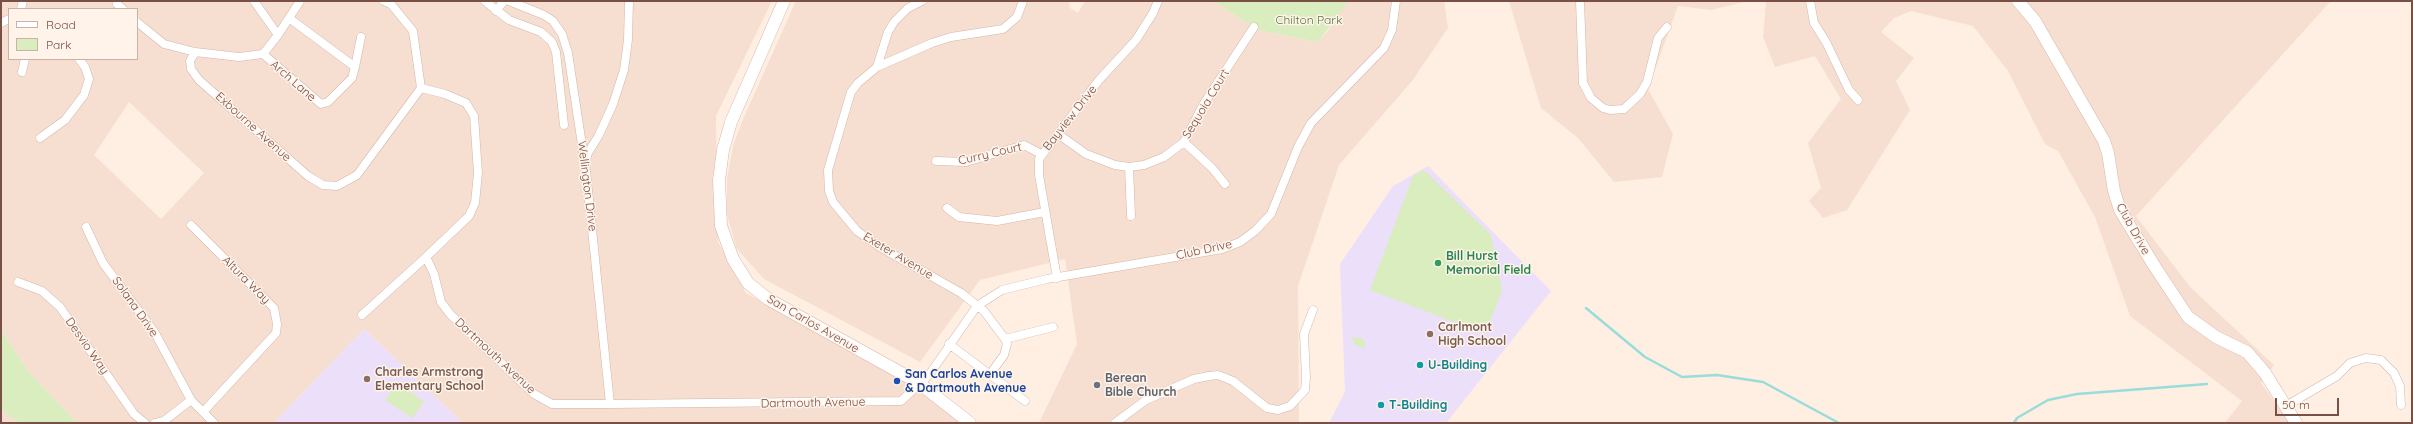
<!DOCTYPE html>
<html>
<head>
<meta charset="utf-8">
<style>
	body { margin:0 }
	#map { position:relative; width:2413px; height:424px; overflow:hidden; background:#feefe2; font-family:Quicksand,sans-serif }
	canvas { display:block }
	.frame { position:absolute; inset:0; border:2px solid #785046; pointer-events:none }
	.legend { position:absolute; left:8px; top:8px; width:130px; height:52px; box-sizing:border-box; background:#fff3ea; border:1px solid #c9b2a8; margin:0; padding:5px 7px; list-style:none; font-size:12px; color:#785046 }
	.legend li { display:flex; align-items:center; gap:8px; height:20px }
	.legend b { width:20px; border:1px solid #c9b2a8 }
	.scale { position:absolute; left:2275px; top:398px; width:64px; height:18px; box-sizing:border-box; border:2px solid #785046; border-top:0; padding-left:5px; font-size:12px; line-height:14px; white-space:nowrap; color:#785046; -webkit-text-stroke:3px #fff3ea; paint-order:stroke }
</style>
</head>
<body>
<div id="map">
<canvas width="2413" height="424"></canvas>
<div class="frame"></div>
<ul class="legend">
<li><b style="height:5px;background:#fff"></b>Road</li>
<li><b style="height:11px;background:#d9edbf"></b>Park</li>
</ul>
<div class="scale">50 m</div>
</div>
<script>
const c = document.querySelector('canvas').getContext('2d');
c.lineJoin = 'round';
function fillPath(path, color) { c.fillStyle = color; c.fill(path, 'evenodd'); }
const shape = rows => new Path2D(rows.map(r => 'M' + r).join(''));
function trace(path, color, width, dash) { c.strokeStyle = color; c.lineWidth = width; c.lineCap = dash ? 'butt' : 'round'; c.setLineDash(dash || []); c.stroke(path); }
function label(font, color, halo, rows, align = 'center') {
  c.font = font + ' Quicksand,sans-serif'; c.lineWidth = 3; c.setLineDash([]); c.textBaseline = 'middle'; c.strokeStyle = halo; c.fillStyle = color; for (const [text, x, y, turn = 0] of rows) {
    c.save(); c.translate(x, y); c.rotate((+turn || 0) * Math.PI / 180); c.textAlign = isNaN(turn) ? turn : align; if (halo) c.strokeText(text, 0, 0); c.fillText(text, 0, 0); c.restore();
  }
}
fillPath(shape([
	[1,1,772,1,716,116,718,242,746,293,927,393,960,423,463,423,364,329,274,423,77,423,27,370,1,329],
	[9,9,137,9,137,59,9,59],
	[129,102,204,173,161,219,94,155],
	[796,1,1069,1,1070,8,1078,13,1085,1,1213,1,1258,30,1317,42,1327,32,1347,1,1444,1,1448,28,1412,81,1339,165,1298,286,1299,423,1039,423,1077,344,1065,259,980,280,920,362,764,279,737,249,727,215,727,178,733,146,744,117],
	[1509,1,1749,1,1711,10,1678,6,1648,89,1673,134,1662,177,1614,182,1578,138,1541,108],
	[1766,1,2331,1,2136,216,2190,287,2274,365,2261,383,2290,423,2225,423,2242,401,2130,316,2095,217,2058,151,2045,144,2008,71,1973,26,1911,11,1894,18,1881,32,1914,58,1896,81,1910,110,1847,210,1823,218,1809,201,1821,188,1808,143,1841,99,1815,56,1775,67,1763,37],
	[1,409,19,423,1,423]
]), '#f6dfd0');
fillPath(shape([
	[1428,166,1551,291,1446,423,1329,423,1345,392,1340,264,1393,186],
	[364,329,463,423,274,423]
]), '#ecdffa');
fillPath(shape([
	[1213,1,1347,1,1348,2,1318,42,1258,30],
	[1424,170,1491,235,1502,291,1485,334,1370,290,1413,176],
	[1,329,27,370,77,423,19,423,1,409],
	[1351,337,1362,338,1365,342,1365,348,1356,346],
	[397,382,424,402,412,418,385,400]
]), '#d9edbf');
trace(shape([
	[1586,308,1645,357,1682,377,1717,375,1763,382,1839,423],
	[2014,423,2017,418,2048,400,2077,394,2207,384]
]), '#9adcdb', 2.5);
const street = shape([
	[254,1,278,35],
	[384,1,391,4,413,31,421,88,445,94,466,103,474,116,478,173,475,203,469,216,426,257,434,274,441,302,450,314,534,394,552,404,610,404,901,401,929,375,977,306,1002,290,1047,279,1222,249,1240,242,1255,231,1271,214,1298,147,1311,123,1384,48,1392,30,1396,1],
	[485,1,509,20,541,32,552,42,556,52,564,125],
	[509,1,544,15,553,21,562,34,568,53,586,171,610,404],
	[1580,1,1583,83,1591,98,1603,108,1610,110,1624,109,1640,94,1647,82,1658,38,1667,27],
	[1810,1,1814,23,1826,42,1849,90,1858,100],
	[117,4,123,9],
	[21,9,23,1],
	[496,11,504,1],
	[137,22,164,44,195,52,239,57,263,54,278,35,300,1],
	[1,23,9,19],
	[195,52,190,61,191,69,199,80,308,176,323,185,337,186,357,175,421,88],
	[263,54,321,104,328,102,352,78,355,67,289,18],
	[355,67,361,37],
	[877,67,888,32,894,22,908,8,922,1],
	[22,72,25,59],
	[1058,134,1086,154,1115,165,1129,167,1144,165,1164,157,1184,142,1203,105,1254,27],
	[40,138,65,120,84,95,89,79,85,67,79,59],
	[1184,142,1212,168,1225,184],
	[586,160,588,153,599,135,613,104,624,70,628,40,629,1],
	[936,161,966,162,1024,145,1041,154],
	[1129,167,1131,216],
	[947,208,959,217,997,221,1045,212],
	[191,225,274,308,277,324,276,333,203,412],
	[86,227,103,263,155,333,191,400,214,423],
	[1057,278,1039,175,1039,159,1099,80,1136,40,1153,13,1158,1],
	[18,282,42,291,60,307,134,414,145,423],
	[362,315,426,257],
	[1005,339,1053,327],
	[949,344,1025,401],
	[991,373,1004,355,1007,344,1005,339,984,311,961,293,880,247,857,231,833,202,829,191,828,170,851,92,858,83,877,67,932,43,951,37,1003,29,1017,17,1023,1],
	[2286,406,2337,376,2350,363,2366,358,2381,360,2394,373,2400,386,2401,405],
	[155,423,164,421,191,400],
	[1115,423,1146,400,1194,379,1209,376,1218,375,1233,381,1267,408,1278,410,1290,406,1305,390,1306,378,1304,334,1313,310]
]);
const secondary = shape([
	[784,1,731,122,723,150,719,180,721,226,733,259,748,283,768,299,919,383,970,423],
	[2018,1,2035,21,2104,141,2108,153,2114,191,2120,210,2155,267,2188,317,2216,337,2247,352,2265,373,2296,423]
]);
trace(street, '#d2b6aa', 9);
trace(secondary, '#d9b6a9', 13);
trace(street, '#fff', 8);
trace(secondary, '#fff', 12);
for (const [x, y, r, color] of [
	[1438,263,4,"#2e9e5b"],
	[1430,334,4,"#8d6e63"],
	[1420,365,4,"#0f9aa8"],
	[367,379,4,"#8d6e63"],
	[897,381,4,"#1a4fb4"],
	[1097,385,4,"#6b7280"],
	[1381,405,4,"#0f9aa8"]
]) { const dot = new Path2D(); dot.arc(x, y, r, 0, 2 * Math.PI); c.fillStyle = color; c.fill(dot); trace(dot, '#fff3ea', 1.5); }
label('12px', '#58793b', '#fff3ea', [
	["Chilton Park",1309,20]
]);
label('12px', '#785046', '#fff3ea', [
	["Arch Lane",293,81,41],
	["Sequoia Court",1206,104,-59],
	["Bayview Drive",1070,118,-52],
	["Exbourne Avenue",253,127,42],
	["Curry Court",990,154,-13],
	["Wellington Drive",587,186,83],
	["Club Drive",2133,229,61],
	["Club Drive",1204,250,-12],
	["Exeter Avenue",898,256,31],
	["Altura Way",246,280,45],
	["Solana Drive",135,307,55],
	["San Carlos Avenue",813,324,30],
	["Desvio Way",87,346,55],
	["Dartmouth Avenue",495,356,43],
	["Dartmouth Avenue",813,403,-1]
]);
label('bold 12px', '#27864d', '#fff3ea', [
	["Bill Hurst",1446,256],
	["Memorial Field",1446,270]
], 'left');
label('bold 12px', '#785e54', '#fff3ea', [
	["Carlmont",1438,327],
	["High School",1438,341],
	["Charles Armstrong",375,372],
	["Elementary School",375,386]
], 'left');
label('bold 12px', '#0d838f', '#fff3ea', [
	["U-Building",1428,365],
	["T-Building",1389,405]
], 'left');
label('bold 12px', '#164399', '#fff3ea', [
	["San Carlos Avenue",905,374],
	["& Dartmouth Avenue",905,388]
], 'left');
label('bold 12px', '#5b616d', '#fff3ea', [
	["Berean",1105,378],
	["Bible Church",1105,392]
], 'left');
</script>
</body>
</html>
